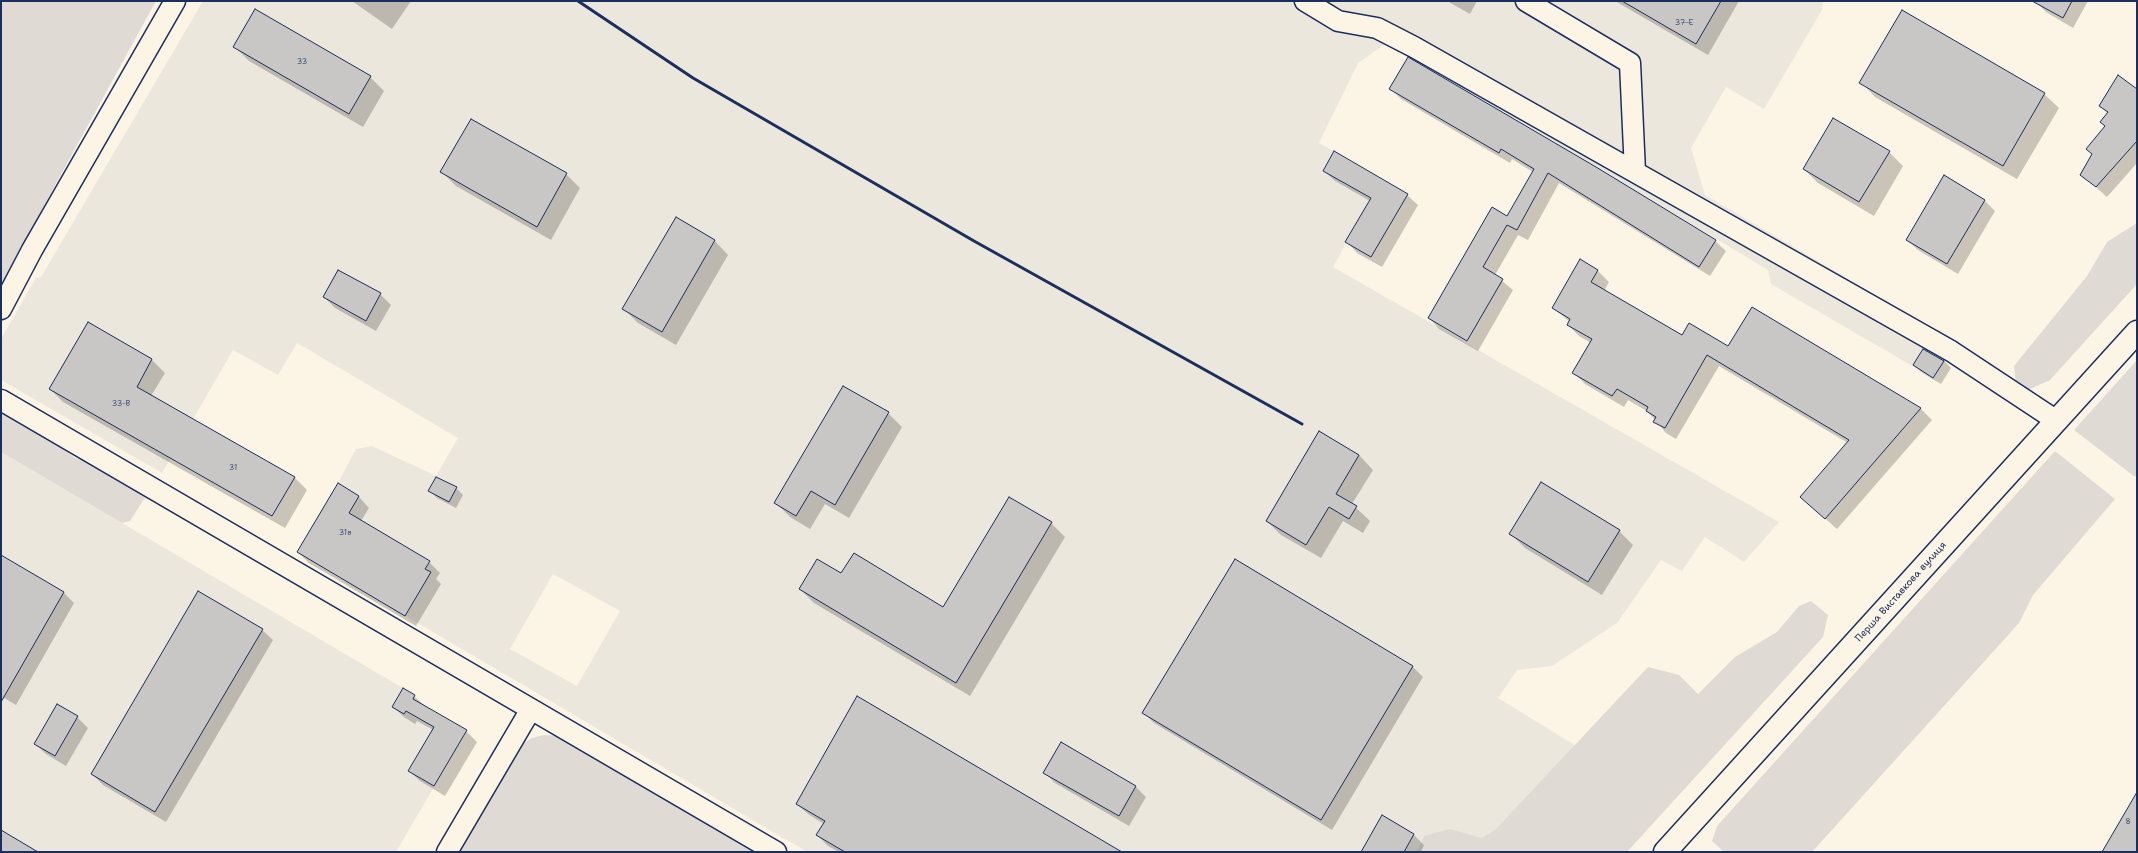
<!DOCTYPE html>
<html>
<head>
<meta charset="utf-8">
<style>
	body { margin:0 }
	#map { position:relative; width:2138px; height:853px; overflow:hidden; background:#fcf5e5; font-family:"Shantell Sans",sans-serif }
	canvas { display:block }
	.frame { position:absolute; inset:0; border:2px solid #1b2f5e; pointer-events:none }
</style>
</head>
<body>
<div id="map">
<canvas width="2138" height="853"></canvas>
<div class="frame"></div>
</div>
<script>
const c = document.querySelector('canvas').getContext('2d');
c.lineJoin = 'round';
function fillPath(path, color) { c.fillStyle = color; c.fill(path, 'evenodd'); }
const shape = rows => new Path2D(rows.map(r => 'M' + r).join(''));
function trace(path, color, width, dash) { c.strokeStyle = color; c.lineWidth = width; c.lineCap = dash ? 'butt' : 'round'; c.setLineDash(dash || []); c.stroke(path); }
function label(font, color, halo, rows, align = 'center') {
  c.font = font + ' "Shantell Sans",sans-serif'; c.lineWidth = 3.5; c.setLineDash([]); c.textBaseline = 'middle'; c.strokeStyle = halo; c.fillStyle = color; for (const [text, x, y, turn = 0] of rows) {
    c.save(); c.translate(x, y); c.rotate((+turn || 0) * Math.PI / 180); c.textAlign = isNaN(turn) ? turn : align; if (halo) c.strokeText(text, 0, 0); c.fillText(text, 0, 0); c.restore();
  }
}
fillPath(shape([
	[203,1,1823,1,1822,10,1764,109,1726,87,1691,148,1705,195,1958,343,1933,378,1771,284,1768,270,1596,167,1385,44,1358,63,1319,143,1334,151,1323,171,1371,198,1333,267,1779,522,1744,562,1705,537,1682,571,1661,560,1617,623,1552,666,1517,670,1498,698,1591,755,1503,852,807,852,297,552,338,483,356,449,372,446,436,476,458,438,365,383,297,343,278,375,233,350,162,473,1,380,1,339,36,278,41,277],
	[553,574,620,611,577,686,510,649],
	[1,452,415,695,413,699,467,730,396,852,1,852]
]), '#ece7dc');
fillPath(shape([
	[1,1,156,1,1,284],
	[2137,223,2137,284,2050,380,2028,390,2016,385,2014,366,2087,276,2107,242],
	[2137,360,2137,474,2135,477,2074,430],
	[1,412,58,445,75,458,98,465,146,496,130,521,122,523,1,452],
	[2055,451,2115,499,2033,595,2019,623,1812,852,1724,852,1712,841,1717,826],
	[1811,601,1828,615,1823,637,1627,852,1416,852,1424,836,1450,829,1482,838,1495,830,1648,667,1679,675,1698,694,1735,657,1777,632,1799,606],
	[544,735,560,736,762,852,460,852,520,745,532,738]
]), '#dfdbd4');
fillPath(shape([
	[352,1,411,1,392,29],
	[1447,1,1477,1,1470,14],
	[1615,1,1739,1,1708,55],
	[2035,1,2088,1,2073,28,2046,12],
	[235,47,370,77,384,91,363,127,249,61],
	[1861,82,2044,94,2059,108,2017,179,1875,97],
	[1390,88,1715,241,1726,251,1710,276,1559,183,1528,240,1518,235,1495,275,1513,290,1478,351,1439,329,1429,318,1508,217,1533,172,1512,159,1510,163,1401,99],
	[2137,88,2137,163,2107,197,2081,174,2106,126,2108,114,2100,106],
	[1889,152,1903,166,1874,216,1818,183,1804,169],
	[1324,171,1407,195,1418,205,1382,267,1357,253,1347,242,1370,201,1335,181],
	[442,172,566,174,580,188,551,240,456,186],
	[1985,201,1995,211,1958,274,1918,250,1907,240],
	[714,240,728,255,676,345,638,323,624,309],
	[1580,261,1598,271,1609,282,1604,291,1683,336,1729,348,1752,309,1921,409,1932,420,1837,529,1801,497,1848,443,1719,366,1676,439,1666,433,1647,411,1628,400,1624,407,1585,384,1574,373,1591,343,1579,336,1568,325,1570,322,1553,308],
	[380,294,391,305,376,331,335,308,324,297],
	[88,323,152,360,165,373,151,396,294,477,307,490,285,528,63,402,50,389],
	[1924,350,1944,361,1951,368,1941,384,1921,372,1914,365],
	[888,413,902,427,849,518,825,504,810,529,790,517,776,503],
	[1359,455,1373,470,1352,504,1370,521,1363,533,1343,521,1321,558,1281,535,1267,521],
	[338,485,359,497,369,508,361,521,429,562,440,573,436,579,441,584,416,626,309,563,298,552],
	[456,488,463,495,456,508,437,498,430,491],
	[1051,523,1065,537,970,696,814,603,800,589,842,575,944,608],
	[1619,531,1633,545,1602,595,1525,548,1511,534],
	[1,557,64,593,74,603,16,705,1,696],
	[1235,560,1413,667,1423,677,1332,830,1154,723,1144,713],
	[262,630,273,640,166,822,103,785,92,774],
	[414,696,425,706,466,731,477,742,445,796,420,781,409,771,433,730,417,721,415,724,404,717,393,707],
	[57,706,77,717,88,728,66,766,46,754,35,744],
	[1045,773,1136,787,1146,797,1129,826,1055,783],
	[797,804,1120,852,839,852,828,846,817,835,824,824,808,814],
	[1383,817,1414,835,1424,845,1421,852,1362,852]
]), '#0003');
const building = shape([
	[1622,1,1721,1,1696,44,1622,1],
	[2032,1,2072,1,2063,18,2032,1],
	[255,9,371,76,349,114,233,47,255,9],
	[1902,10,2045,93,2003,166,1859,83,1902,10],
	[1408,57,1596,167,1716,240,1699,267,1548,173,1517,230,1507,225,1483,267,1503,279,1467,341,1428,318,1492,207,1507,216,1534,169,1501,149,1499,153,1389,89,1408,57],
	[2118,75,2137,89,2137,141,2096,187,2080,175,2092,154,2086,149,2105,126,2100,122,2108,112,2099,106,2118,75],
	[1833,118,1890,151,1859,202,1803,169,1833,118],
	[471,119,567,173,537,227,440,172,471,119],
	[1334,151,1408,194,1371,257,1345,242,1371,198,1323,171,1334,151],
	[1944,175,1985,200,1947,264,1906,240,1944,175],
	[676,217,715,240,662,332,622,309,676,217],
	[1580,259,1598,270,1591,282,1682,335,1689,323,1728,346,1752,307,1921,408,1825,519,1800,497,1849,440,1707,355,1665,428,1653,422,1656,417,1646,411,1648,407,1617,389,1612,396,1572,373,1592,339,1567,325,1570,319,1552,308,1580,259],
	[338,270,381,293,366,321,323,297,338,270],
	[88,322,152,359,137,387,295,477,272,516,49,389,88,322],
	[1923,349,1944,361,1933,378,1913,365,1923,349],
	[843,386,889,412,835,505,811,491,796,516,774,503,843,386],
	[1319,431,1359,455,1336,494,1357,506,1349,519,1329,507,1306,545,1266,521,1319,431],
	[436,477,457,487,449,502,428,491,436,477],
	[1541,482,1620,530,1588,582,1509,534,1541,482],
	[338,483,359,496,349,513,430,561,425,569,431,572,405,616,297,552,338,483],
	[1009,497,1052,522,956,683,799,589,817,559,841,573,854,553,943,607,1009,497],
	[1,555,64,592,1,702,1,555],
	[1235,559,1413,666,1321,820,1142,713,1235,559],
	[198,591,263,629,155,812,91,774,198,591],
	[403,688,415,695,413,699,467,730,434,786,408,771,434,727,406,711,404,714,392,707,403,688],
	[857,696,1122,852,845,852,816,835,825,821,796,804,857,696],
	[57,704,78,716,55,756,34,744,57,704],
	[1061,742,1136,786,1119,816,1043,773,1061,742],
	[2137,792,2137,852,2102,852,2137,792],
	[1382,815,1414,834,1404,852,1361,852,1382,815],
	[1,830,38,852,1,852,1,830]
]);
fillPath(building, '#c8c7c6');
trace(building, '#1b2f5e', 1);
const minor = shape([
	[1305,1,1338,21,1377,28,1414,47,1951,351,2057,421],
	[1526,1,1630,63,1635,172],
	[1,309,32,250,175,1],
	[1,400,776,852],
	[447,852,531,709]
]);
const major = shape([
	[1665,852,2137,332]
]);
trace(minor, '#1b2f5e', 23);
trace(major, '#1b2f5e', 25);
trace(minor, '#fcf5e5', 20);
trace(major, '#fcf5e5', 22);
trace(shape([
	[578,1,693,78,974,241,1302,424]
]), '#1b2f5e', 3);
label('8px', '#465578', null, [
	["37-Е",1684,23],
	["33",302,62],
	["33-В",121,404],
	["31",233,468],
	["31в",345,533],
	["8",2128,822]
]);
label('10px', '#1b2f5e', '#fcf5e5', [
	["Перша Виставкова вулиця",1901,592,-48]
]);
</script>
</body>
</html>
